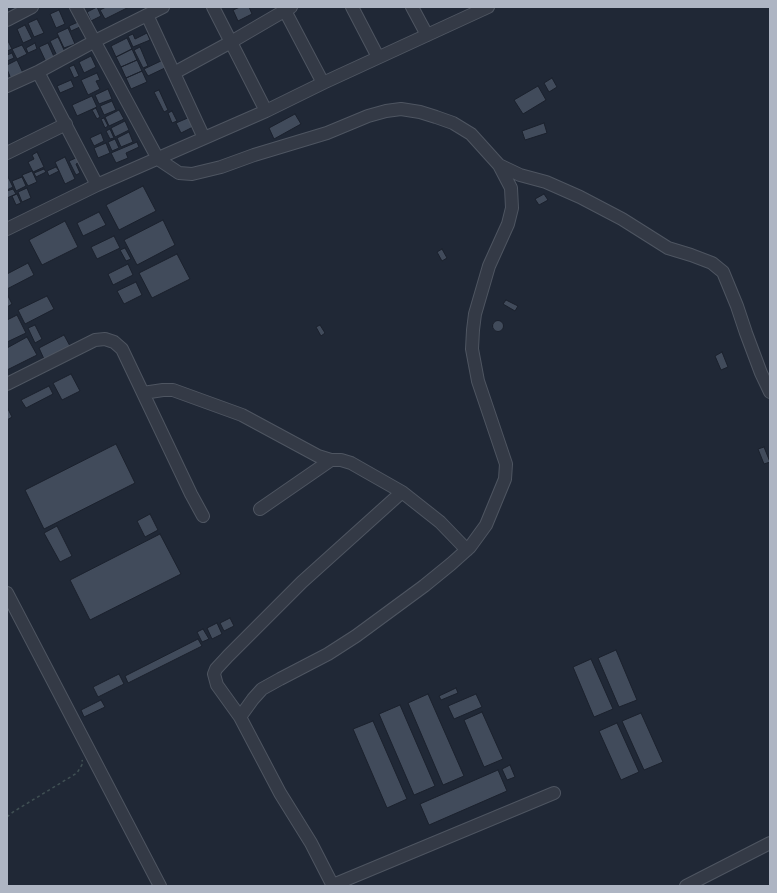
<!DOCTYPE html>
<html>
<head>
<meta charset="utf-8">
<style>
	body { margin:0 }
	#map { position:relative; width:777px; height:893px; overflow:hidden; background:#202836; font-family:Karla,sans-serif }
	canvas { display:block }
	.frame { position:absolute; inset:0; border:8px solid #aeb5c3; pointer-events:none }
</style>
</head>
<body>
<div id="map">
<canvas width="777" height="893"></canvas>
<div class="frame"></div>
</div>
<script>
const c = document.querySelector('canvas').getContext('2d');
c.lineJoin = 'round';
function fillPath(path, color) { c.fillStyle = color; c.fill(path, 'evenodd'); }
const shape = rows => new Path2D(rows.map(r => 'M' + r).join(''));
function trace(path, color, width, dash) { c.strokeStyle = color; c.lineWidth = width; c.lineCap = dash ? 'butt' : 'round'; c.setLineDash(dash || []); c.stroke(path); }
const building = shape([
	[97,7,101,16,91,21,87,12,97,7],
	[106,7,129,7,105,19,100,10,106,7],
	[240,7,249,7,252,14,238,21,233,10,240,7],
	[59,10,65,24,56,28,50,14,59,10],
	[37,19,44,33,34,37,28,23,37,19],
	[78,22,80,27,71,31,69,26,78,22],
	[25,25,32,39,23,43,17,29,25,25],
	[68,28,75,44,64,48,57,33,68,28],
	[147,33,150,40,133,47,128,36,133,34,135,39,147,33],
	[58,37,65,52,57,56,50,41,58,37],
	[127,38,132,49,116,57,111,46,127,38],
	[7,39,12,49,7,51,7,39],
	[35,43,37,49,28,53,26,48,35,43],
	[48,43,55,59,46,62,39,47,48,43],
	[22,45,27,54,17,59,12,49,22,45],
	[140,47,148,66,143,68,134,50,140,47],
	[132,49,137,60,121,67,116,57,132,49],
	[12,53,14,58,7,61,7,55,12,53],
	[91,56,96,67,84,73,79,62,91,56],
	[17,60,23,73,11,79,7,69,7,65,17,60],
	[137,60,142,71,126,78,121,67,137,60],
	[163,60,167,67,148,76,144,69,163,60],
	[74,65,79,76,74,78,69,67,74,65],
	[142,71,147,82,131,89,126,78,142,71],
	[97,73,100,80,96,81,100,89,88,95,81,80,97,73],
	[552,78,557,87,549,92,544,83,552,78],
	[71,80,74,87,60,93,57,86,71,80],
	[538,86,546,100,523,114,514,100,538,86],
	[108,89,112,99,99,104,95,95,108,89],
	[159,90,168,110,164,112,154,92,159,90],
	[92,96,97,107,77,116,72,105,92,96],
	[112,101,116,110,104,115,100,106,112,101],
	[96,108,100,117,97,119,92,110,96,108],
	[119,110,124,119,109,126,105,117,119,110],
	[172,111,177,121,172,123,168,113,172,111],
	[295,114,301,124,274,139,269,128,295,114],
	[190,117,195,126,181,133,176,123,190,117],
	[104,118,108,126,105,128,101,119,104,118],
	[125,121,129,130,115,137,111,128,125,121],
	[544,123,547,133,525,140,522,131,544,123],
	[110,129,114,138,110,139,106,131,110,129],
	[129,132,133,142,121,147,117,138,129,132],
	[101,133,104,141,94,146,90,138,101,133],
	[115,139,119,148,112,151,108,142,115,139],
	[137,142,139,147,126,153,128,158,116,163,111,153,137,142],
	[106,143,110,153,98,158,94,148,106,143],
	[37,152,44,167,33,172,28,162,34,159,32,155,37,152],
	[65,157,75,179,65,184,55,162,65,157],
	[78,157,80,162,76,164,80,173,76,175,69,161,78,157],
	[56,167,59,171,49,176,47,171,56,167],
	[44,169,46,172,36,177,34,173,44,169],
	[32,171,37,182,28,186,22,175,32,171],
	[7,175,13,187,7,190,7,175],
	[22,177,26,186,16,191,12,181,22,177],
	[143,186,156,211,119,230,106,205,143,186],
	[27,188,31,198,22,202,18,192,27,188],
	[13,189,16,194,7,198,7,191,13,189],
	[17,194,21,203,16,205,12,196,17,194],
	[544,194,548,200,539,205,535,199,544,194],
	[99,212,106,225,83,236,77,223,99,212],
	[163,220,175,245,137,265,124,240,163,220],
	[65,221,78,247,42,265,29,240,65,221],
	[114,236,120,248,97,259,91,247,114,236],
	[125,248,131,259,126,261,120,250,125,248],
	[442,249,447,258,442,261,437,252,442,249],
	[177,254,190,279,152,298,139,273,177,254],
	[28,263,34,275,7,289,7,274,28,263],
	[128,264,133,275,113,285,108,274,128,264],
	[136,282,142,295,124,304,117,291,136,282],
	[7,294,12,304,7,307,7,294],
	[47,296,54,309,25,324,18,310,47,296],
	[506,300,518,306,515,311,503,304,506,300],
	[17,315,26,333,7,342,7,320,17,315],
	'492.5 326a5.5 5.5 0 1 1 11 0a5.5 5.5 0 1 1-11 0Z',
	[35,325,42,339,35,343,28,328,35,325],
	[320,325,325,333,321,336,316,327,320,325],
	[64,335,70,346,44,359,39,348,64,335],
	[27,337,37,355,7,370,7,348,27,337],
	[722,352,728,367,721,370,715,356,722,352],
	[71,374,80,391,62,400,53,383,71,374],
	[49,386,53,394,26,408,21,400,49,386],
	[7,407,12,417,7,420,7,407],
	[116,444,135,483,44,529,25,490,116,444],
	[764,447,770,462,764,464,758,449,764,447],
	[150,514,158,530,145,537,137,521,150,514],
	[57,526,72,556,60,562,44,533,57,526],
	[160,534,181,574,90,620,70,580,160,534],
	[230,618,234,626,224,631,220,623,230,618],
	[217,623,222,634,212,639,207,628,217,623],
	[203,629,209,639,202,642,197,632,203,629],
	[198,639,202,646,128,683,125,676,198,639],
	[616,650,637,700,619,707,598,658,616,650],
	[591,659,613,709,594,717,573,667,591,659],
	[119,674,124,684,98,697,93,687,119,674],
	[456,688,458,693,441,700,439,696,456,688],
	[428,694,464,776,443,785,408,703,428,694],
	[476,694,482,707,454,719,448,706,476,694],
	[101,700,105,707,84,717,81,710,101,700],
	[400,705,435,786,414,795,379,714,400,705],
	[482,712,503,759,484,767,464,720,482,712],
	[641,713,663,762,644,770,622,721,641,713],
	[373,721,407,799,387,808,353,729,373,721],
	[617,723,639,772,621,780,599,731,617,723],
	[510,765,515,777,507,780,502,769,510,765],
	[498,770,507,791,429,825,420,804,498,770]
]);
fillPath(building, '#414b5b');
trace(building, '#1b212d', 1);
const minor = shape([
	[76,7,158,159,179,173,192,174,221,167,254,155,327,133,368,116,386,111,401,109,420,112,436,117,453,123,471,134,499,165,511,188,512,208,508,224,489,266,475,314,473,330,472,349,478,381,506,464,505,479,486,525,470,547,451,564,424,586,356,636,328,654,280,679,262,689,253,699,240,717,280,793,311,843,333,886],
	[213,7,266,111],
	[283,7,323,83],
	[352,7,378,57],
	[412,7,427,35],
	[147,15,204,138],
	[7,20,32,7],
	[38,72,97,185],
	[174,73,231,42,291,7],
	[7,86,38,72,95,41,163,7],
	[7,153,66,124],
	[499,165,520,175,546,182,580,197,622,219,668,248,691,255,712,263,723,272,737,306,746,333,761,373,770,392],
	[7,229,97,185,266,111,323,83,488,7],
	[7,384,95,340,105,339,114,342,122,349,191,494,203,516],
	[143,393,163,390,173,390,242,415,318,456,331,460,341,460,351,463,402,492,440,522,467,550],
	[260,509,331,460],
	[7,593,160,886],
	[240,717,217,685,214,674,216,669,228,656,302,582,402,492],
	[333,885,554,793],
	[686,886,770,843]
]);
trace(minor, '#4e5561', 14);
trace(shape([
	[7,817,13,812,77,773,83,763,82,760]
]), '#405054', 1.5, [3, 3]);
trace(minor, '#343a46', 12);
</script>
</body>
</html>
